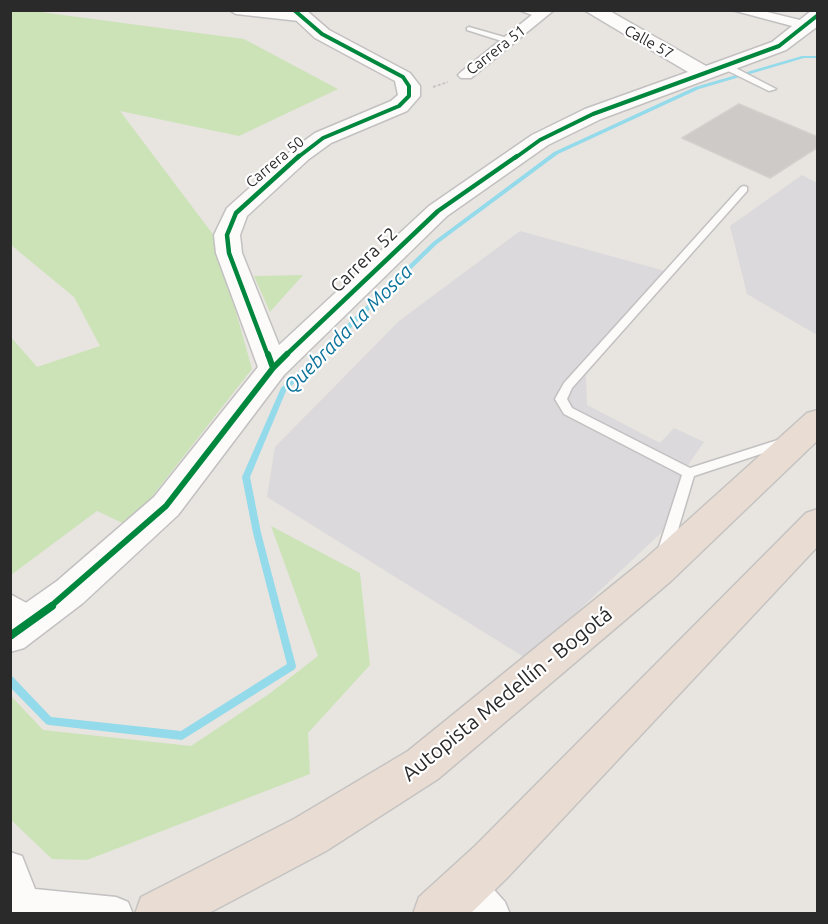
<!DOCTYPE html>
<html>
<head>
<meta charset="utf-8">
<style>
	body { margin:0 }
	#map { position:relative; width:828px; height:924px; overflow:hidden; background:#e8e4e0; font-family:Ubuntu,sans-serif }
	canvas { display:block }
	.frame { position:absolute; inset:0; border:12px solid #2a2a2a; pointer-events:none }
</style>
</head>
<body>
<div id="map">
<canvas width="828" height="924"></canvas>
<div class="frame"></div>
</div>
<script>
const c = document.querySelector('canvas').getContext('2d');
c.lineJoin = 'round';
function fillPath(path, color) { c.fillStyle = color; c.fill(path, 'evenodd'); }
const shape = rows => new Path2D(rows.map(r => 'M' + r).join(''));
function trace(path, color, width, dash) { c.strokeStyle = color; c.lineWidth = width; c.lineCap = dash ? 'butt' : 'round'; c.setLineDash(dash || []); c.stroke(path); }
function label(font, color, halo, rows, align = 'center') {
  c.font = font + ' Ubuntu,sans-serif'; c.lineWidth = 4.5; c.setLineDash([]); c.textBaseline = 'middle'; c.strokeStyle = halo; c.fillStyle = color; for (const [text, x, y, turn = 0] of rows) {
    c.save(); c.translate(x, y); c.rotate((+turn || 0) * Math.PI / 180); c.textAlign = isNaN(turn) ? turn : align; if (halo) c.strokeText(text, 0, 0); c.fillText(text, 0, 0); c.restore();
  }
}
fillPath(shape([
	[802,175,817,183,817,335,747,294,730,226],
	[520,231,665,271,586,375,587,405,660,443,674,428,704,442,684,471,662,532,527,659,267,497,275,447,399,321]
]), '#dbd9db');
fillPath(shape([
	[11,11,33,11,244,39,338,89,239,136,120,111,215,237,252,369,129,526,97,511,11,575,10,336,37,367,100,346,74,297,11,245],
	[303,275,270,312,254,276],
	[271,526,360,573,370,665,308,733,310,774,87,860,52,859,11,820,11,696,43,730,191,746,269,694,318,656]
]), '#cce3b8');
fillPath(shape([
	[802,56,818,56,818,58,804,58,699,89,558,154,437,244,286,391,250,477,261,533,296,666,295,669,182,740,49,725,46,724,10,687,10,676,13,677,51,717,181,731,287,664,253,533,242,477,281,388,433,242,554,152,695,87,802,56]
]), '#93daea');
const building = shape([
	[739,104,818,137,818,147,770,178,682,138,739,104]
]);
fillPath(building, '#cdcac7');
trace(building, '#d3d0cc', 1.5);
const lane = shape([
	[519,10,530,10,543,16,540,18,519,10],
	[469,27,511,39,512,41,508,43,467,30,467,28,469,27],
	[722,64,728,64,776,89,769,91,722,68,722,64],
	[744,186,747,187,747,191,572,388,567,399,572,408,690,468,784,438,788,439,790,442,788,445,694,476,671,553,669,557,664,558,659,557,657,553,682,475,564,414,555,399,564,383,741,187,744,186]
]);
const street = shape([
	[229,10,278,10,299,13,306,17,299,21,236,14,229,10],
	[538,10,554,10,471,78,461,78,458,75,461,72,538,10],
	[732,10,759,10,812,23,814,26,807,30,732,10],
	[10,594,41,611,45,619,41,627,31,631,10,620,10,594],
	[10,852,22,856,35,889,116,897,128,902,133,914,10,914,10,852],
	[467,868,479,873,505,902,510,914,470,914,455,897,450,885,455,873,467,868]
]);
const secondary = shape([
	[285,10,306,10,329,30,410,73,420,86,420,96,407,111,331,143,309,159,247,216,240,235,242,253,279,345,429,206,532,135,585,109,688,72,584,10,608,10,706,66,772,42,811,11,818,10,818,26,786,50,601,119,548,145,447,216,284,375,178,515,83,603,24,648,10,652,10,614,57,581,154,497,258,367,216,253,214,235,227,208,293,149,315,133,391,101,398,95,395,81,315,38,285,10]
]);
const highway = shape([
	[818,410,818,440,671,581,438,779,326,851,207,914,135,914,141,897,294,819,408,751,645,559,807,413,818,410],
	[818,509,818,546,507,878,470,914,413,914,419,897,475,846,806,513,818,509]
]);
trace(lane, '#c2c0c1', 3);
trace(street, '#c2c0c1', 3);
trace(secondary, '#c2c0c1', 3);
trace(highway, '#c4c3c1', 3);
trace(shape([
	[433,87,448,82]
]), '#c6c6c5', 2, [3, 2]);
fillPath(lane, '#fcfbfa');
fillPath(street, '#fcfbfa');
fillPath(secondary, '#fcfbfa');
fillPath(highway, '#e9dcd3');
trace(shape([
	[294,10,322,34,403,77,409,86,409,96,399,106,323,138,297,158],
	[515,158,540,140,593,114,779,46,818,15]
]), '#00873e', 4);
trace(shape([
	[268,356,229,253,227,235,236,213,299,156],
	[285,356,438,211,517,156]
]), '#00873e', 4.5);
trace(shape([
	[268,354,273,368],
	[50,607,166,506,273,368,287,354]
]), '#00873e', 6);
trace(shape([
	[10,636,52,606]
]), '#00873e', 8);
label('15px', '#2a2a2a', '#fff', [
	["Calle 57",649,42,29],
	["Carrera 51",496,50,-38],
	["Carrera 50",275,162,-40]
]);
label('18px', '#2a2a2a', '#fff', [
	["Carrera 52",364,260,-44]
]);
label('italic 20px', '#0d739b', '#fff', [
	["Quebrada La Mosca",348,329,-45]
]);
label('21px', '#2a2a2a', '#fff', [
	["Autopista Medellín - Bogotá",507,694,-39]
]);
</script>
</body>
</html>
